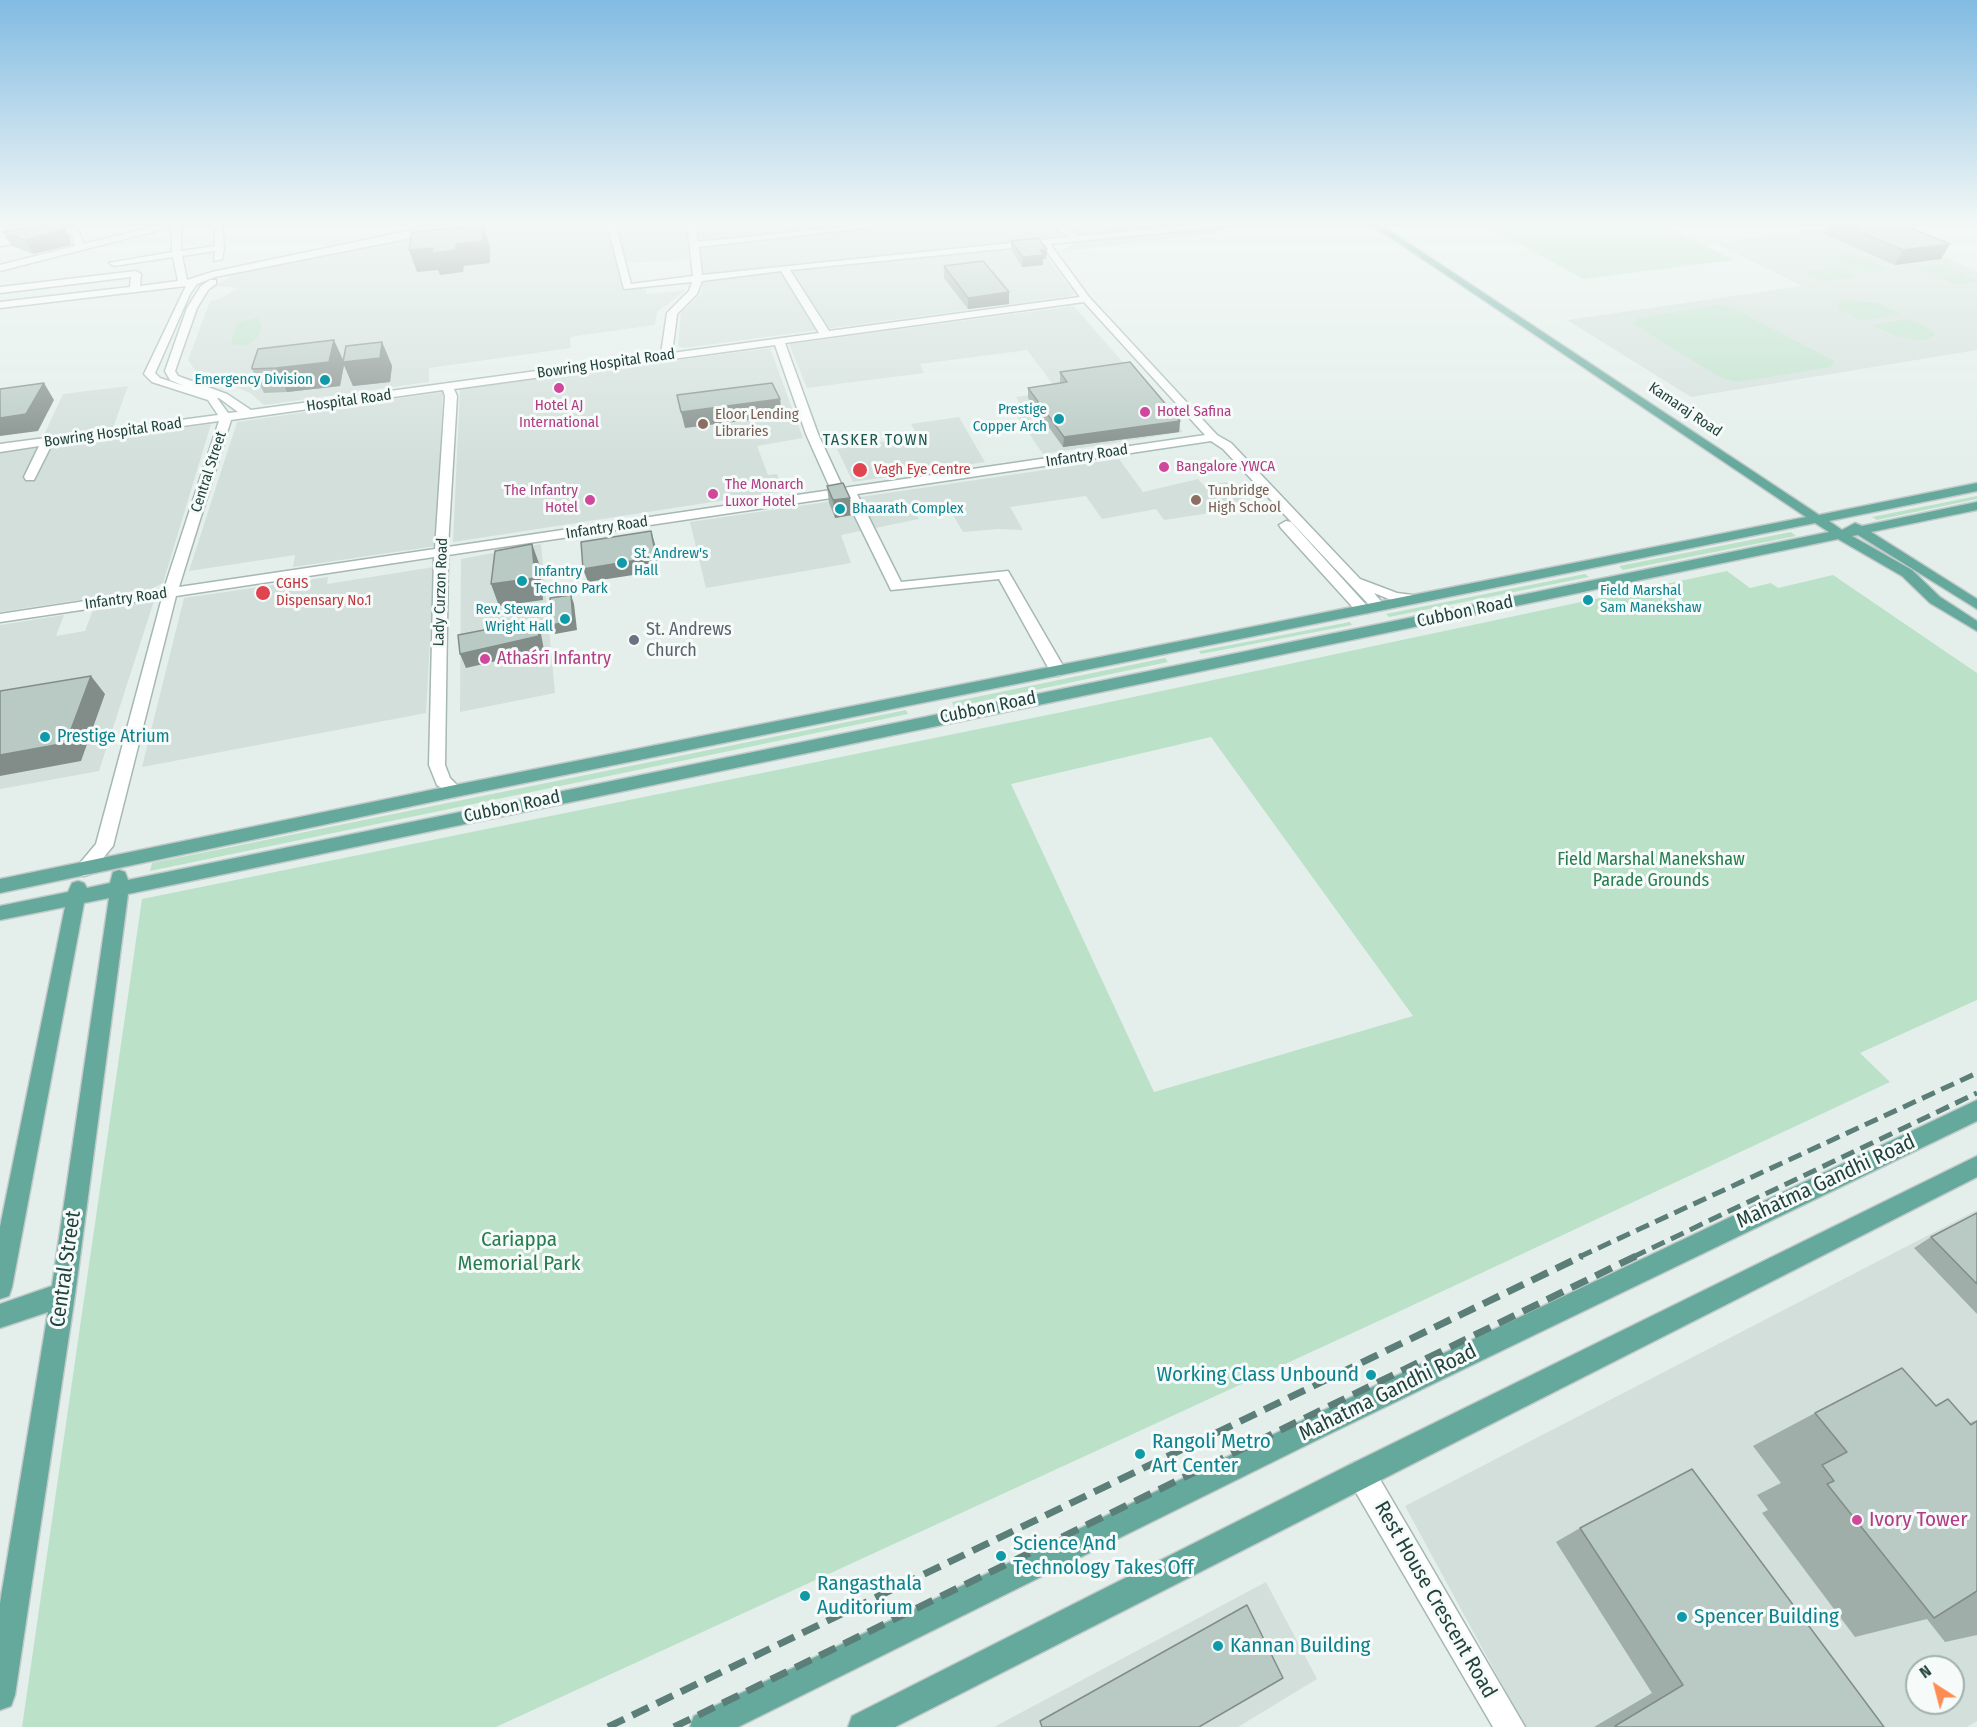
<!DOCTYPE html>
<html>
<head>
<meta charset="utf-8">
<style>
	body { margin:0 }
	#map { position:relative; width:1977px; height:1727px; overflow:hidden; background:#e4efeb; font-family:"Fira Sans Condensed",sans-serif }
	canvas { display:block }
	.north { position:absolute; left:1905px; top:1655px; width:60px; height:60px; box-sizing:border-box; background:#f6fbf9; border:2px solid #a1b1ae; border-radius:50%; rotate:324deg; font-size:16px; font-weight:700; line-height:24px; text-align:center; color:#22433d }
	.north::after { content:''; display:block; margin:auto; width:21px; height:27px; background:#fd8c54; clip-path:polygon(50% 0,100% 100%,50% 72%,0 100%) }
</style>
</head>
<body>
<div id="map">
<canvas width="1977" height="1727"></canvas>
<div class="north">N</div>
</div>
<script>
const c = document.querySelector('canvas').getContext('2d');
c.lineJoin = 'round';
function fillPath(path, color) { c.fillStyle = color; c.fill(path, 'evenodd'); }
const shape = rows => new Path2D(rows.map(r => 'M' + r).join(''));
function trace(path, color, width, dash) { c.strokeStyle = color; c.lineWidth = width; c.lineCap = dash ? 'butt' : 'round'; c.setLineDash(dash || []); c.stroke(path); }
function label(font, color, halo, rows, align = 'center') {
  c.font = font + ' "Fira Sans Condensed",sans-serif'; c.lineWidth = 6; c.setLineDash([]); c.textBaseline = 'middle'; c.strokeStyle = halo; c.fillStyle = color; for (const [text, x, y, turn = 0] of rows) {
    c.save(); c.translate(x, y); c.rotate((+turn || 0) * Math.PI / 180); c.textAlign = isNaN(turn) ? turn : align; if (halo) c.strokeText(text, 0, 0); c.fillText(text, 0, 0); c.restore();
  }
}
fillPath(shape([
	[497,223,608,223,623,288,644,286,647,294,686,290,657,312,655,325,570,337,571,348,429,368,429,382,264,405,250,393,225,383,225,378,208,372,196,372,188,360,210,301,220,299,238,288,215,286,234,274,353,248],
	[614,223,686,223,689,259,624,263],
	[694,223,1201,223,703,274],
	[1864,223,1977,271,1977,350,1691,397,1567,320,1802,286,1715,243],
	[1212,228,1218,233,1058,252,1082,240],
	[1037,244,1074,293,1071,296,684,348,678,346,681,313,701,294,704,278],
	[1074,306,1183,432,1043,454,1012,409,1022,407,1016,397,1058,391,1027,350,920,364,924,373,807,388,789,344],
	[770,348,803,438,757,446,768,475,777,474,784,491,453,542,460,389],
	[128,386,113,428,43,437,63,394],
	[443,392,436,546,293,567,295,555,189,571,237,422],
	[959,417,985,462,853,482,837,449,918,436,911,424],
	[211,424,163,583,151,589,0,612,0,452],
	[1119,459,1143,492,1198,479,1204,486,1227,482,1249,507,1164,520,1156,509,1102,519,1086,496,1010,507,1023,530,998,529,963,532,947,505,915,512,919,519,841,535,851,563,706,588,690,522],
	[541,544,555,693,460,712,461,559],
	[434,567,426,713,142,767,184,598,328,577,327,584],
	[154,601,99,771,0,789,0,625,64,615,56,636,85,631,93,610],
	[1977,1210,1977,1721,1967,1727,1525,1727,1405,1506],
	[1917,1667,1953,1667,1953,1703,1917,1703],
	[1266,1582,1317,1679,1238,1727,994,1727]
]), '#d2dfda');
fillPath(shape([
	[1515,223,1657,223,1735,260,1583,279,1487,226],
	[1851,254,1888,269,1866,273,1831,257],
	[1941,264,1977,280,1977,282,1957,285,1917,268],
	[1840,267,1859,276,1822,281,1803,272],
	[1845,300,1877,303,1901,314,1861,321,1838,309,1838,303],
	[1720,305,1735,309,1834,361,1831,367,1736,382,1720,377,1633,324,1638,318],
	[257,317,262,326,257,338,247,346,231,344,237,323],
	[1908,319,1932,330,1935,335,1927,339,1915,340,1896,336,1872,325],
	[1977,496,1977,499,1877,520,1872,517],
	[1791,532,1796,536,1623,570,1619,566],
	[1727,571,1750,588,1771,583,1778,588,1833,575,1977,673,1977,1000,1860,1053,1890,1082,1396,1313,496,1727,22,1727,142,899,1072,710],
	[1211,737,1413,1016,1154,1092,1011,784],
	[1585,574,1589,577,1389,617,1386,614],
	[1350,622,1352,625,1201,654,1199,651],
	[1165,658,1168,662,954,707,952,702],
	[906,710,908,714,150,871,152,863]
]), '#bce1c9');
const minor = shape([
	[0,223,6,223,5,239,75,228,79,231,83,244,168,223,181,223,181,251,215,246,214,223,222,223,224,248,222,259,214,261,215,251,182,256,187,280,212,272,412,230,465,223,486,223,215,277,197,284,190,294,155,373,160,378,184,386,170,380,165,371,187,308,201,286,210,280,216,280,216,284,208,290,197,308,175,371,178,376,227,394,251,410,661,354,667,313,689,291,692,282,624,289,607,223,615,223,631,284,693,276,687,223,695,223,698,242,879,223,905,223,699,247,702,275,1069,237,1050,223,1059,223,1079,236,1208,223,1235,223,1231,226,1050,244,1089,297,1217,435,1231,443,1360,579,1397,593,1420,596,1422,599,1415,603,1394,601,1374,593,1385,606,1378,610,1373,609,1223,449,1211,441,857,494,901,582,1008,571,1066,671,1058,676,1050,671,999,579,891,590,845,496,448,555,445,765,450,778,463,791,455,797,437,785,429,765,434,557,176,596,113,846,90,874,84,876,78,874,75,869,96,844,162,598,0,622,0,614,164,589,219,421,52,444,34,480,26,480,24,477,39,446,0,452,0,444,218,415,208,400,152,382,144,374,186,286,0,308,0,302,130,287,131,277,0,293,0,287,136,271,141,274,140,286,178,281,173,257,114,266,109,263,172,252,172,227,0,271,0,265,75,246,72,234,0,246,0,223],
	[1042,245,1080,297,829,331,790,270,1042,245],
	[781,271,819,333,672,353,677,314,697,294,702,281,781,271],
	[1084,302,1205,435,843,488,818,434,785,343,1084,302],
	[775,345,806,434,831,490,448,547,457,396,454,389,775,345],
	[443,390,445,396,435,549,179,587,231,420,443,390],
	[217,398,219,398,238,412,228,413,217,398],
	[262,223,276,223,265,227,262,223],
	[1286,521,1291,522,1368,607,1368,613,1358,613,1281,528,1279,525,1286,521],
	[1361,1460,1371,1464,1525,1727,1493,1727,1351,1484,1347,1474,1351,1464,1361,1460]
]);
const major = shape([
	[1369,223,1378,223,1819,515,1977,483,1977,491,1829,521,1842,530,1855,523,1862,526,1977,502,1977,510,1871,532,1977,599,1977,609,1858,535,1852,536,1912,570,1940,597,1977,621,1977,631,1930,603,1902,576,1838,539,128,894,75,1295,15,1695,11,1706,0,1710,0,1603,48,1312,0,1328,0,1304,52,1286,109,898,84,903,12,1287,9,1296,0,1299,0,1227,65,907,0,920,0,906,68,892,72,883,78,881,84,883,87,888,110,883,113,872,119,870,125,872,128,880,1829,532,1815,523,455,797,0,893,0,879,455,785,1806,517,1369,223],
	[1977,1100,1977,1121,1321,1438,738,1727,690,1727,694,1716,1303,1420,1977,1100],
	[1977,1156,1977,1177,895,1727,848,1727,852,1716,1351,1464,1977,1156]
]);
trace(minor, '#a6b8b3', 3);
trace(major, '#c1cac9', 3);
fillPath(minor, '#fff');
fillPath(major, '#65a89c');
trace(shape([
	[1579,1257,1977,1073],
	[1633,1257,1977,1093]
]), '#5c7e78', 5, [14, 7]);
trace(shape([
	[608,1727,1582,1256],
	[674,1727,1636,1256]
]), '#5c7e78', 7, [18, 9]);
fillPath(shape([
	[1830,223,1898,223,1941,259,1895,265,1824,234],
	[3,232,70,237,71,245,33,254,12,246],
	[1011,241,1047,249,1046,259,1043,259,1043,265,1022,267,1011,250],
	[944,266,1009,292,1009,304,968,309,944,278],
	[382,342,392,366,390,382,353,386,344,365,340,386,287,392,264,393,252,369,343,361],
	[1060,372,1180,421,1179,432,1063,447,1028,398,1028,388,1060,383],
	[827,486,850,498,852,515,835,518,829,503],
	[1977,1213,1977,1314,1914,1248,1931,1237],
	[1948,1399,1970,1423,1977,1420,1977,1635,1945,1642,1927,1619,1855,1637,1762,1513,1768,1510,1757,1495,1781,1483,1753,1446,1815,1413,1936,1405],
	[1580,1528,1884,1727,1594,1727,1652,1693,1556,1542]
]), '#9faea9');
fillPath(shape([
	[62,223,70,237,71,245,33,254,25,240],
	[483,225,490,246,490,263,464,266,463,272,440,275,438,270,417,272,409,250,456,244],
	[1950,244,1941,259,1895,265,1903,250],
	[1047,249,1046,259,1043,259,1043,265,1022,267,1023,257,1040,250],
	[1009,292,1009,304,968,309,968,298],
	[334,340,344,362,382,342,392,366,390,382,353,386,344,365,340,386,287,392,276,368],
	[44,383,54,400,38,431,0,436,0,418],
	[780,399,782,416,685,428,681,412],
	[1180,421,1179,432,1063,447,1064,437],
	[850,498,852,515,835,518,833,500],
	[651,531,655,544,659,571,588,582,583,569],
	[532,544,540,566,543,600,499,606,491,584],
	[571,595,574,604,577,630,555,634,551,625],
	[536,620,541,634,544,650,466,668,460,654],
	[91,676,105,694,81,761,0,776,0,755]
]), '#828d89');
const building = shape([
	[59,223,62,223,63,230,25,240,3,232,59,223],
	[1839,223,1898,223,1950,244,1903,250,1839,223],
	[483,225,483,241,456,244,456,250,432,253,433,248,409,250,412,232,483,225],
	[1038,238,1047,249,1040,250,1044,255,1023,257,1011,241,1038,238],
	[983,261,1009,292,968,298,944,266,983,261],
	[334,340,329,362,276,368,252,369,252,367,258,349,334,340],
	[382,342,380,358,343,362,346,346,382,342],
	[1130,362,1180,421,1064,437,1028,388,1067,382,1060,372,1130,362],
	[44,383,26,414,0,418,0,389,44,383],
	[772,383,780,399,681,412,677,395,772,383],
	[843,483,850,498,833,500,827,486,843,483],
	[651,531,656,557,583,569,581,542,651,531],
	[532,544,535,578,491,584,495,551,532,544],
	[571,595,573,621,551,625,550,598,571,595],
	[536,620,539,636,460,654,458,635,536,620],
	[91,676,66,743,0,755,0,691,91,676],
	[1977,1213,1977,1284,1931,1237,1977,1213],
	[1902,1368,1936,1406,1948,1399,1971,1425,1977,1421,1977,1591,1934,1618,1827,1484,1834,1481,1822,1465,1847,1452,1815,1413,1902,1368],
	[1692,1469,1884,1727,1616,1727,1615,1726,1683,1685,1580,1528,1692,1469],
	[1247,1605,1283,1678,1199,1727,1042,1727,1040,1721,1247,1605]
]);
fillPath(building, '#b9cac4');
trace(building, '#828d89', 1.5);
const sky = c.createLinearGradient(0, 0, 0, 465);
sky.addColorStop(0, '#82bbe2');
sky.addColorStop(0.48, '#f3f8f6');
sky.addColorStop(1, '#f3f8f600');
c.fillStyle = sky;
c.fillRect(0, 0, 1977, 465);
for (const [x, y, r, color] of [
	[325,380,6,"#0f9aa8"],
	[559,388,6,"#d1479c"],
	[1145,412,6,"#d1479c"],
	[1059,419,6,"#0f9aa8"],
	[703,424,6,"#8d6e63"],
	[1164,467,6,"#d1479c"],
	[860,470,8,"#e0444e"],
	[713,494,6,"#d1479c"],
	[590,500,6,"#d1479c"],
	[1196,500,6,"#8d6e63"],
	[840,509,6,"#0f9aa8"],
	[622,563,6,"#0f9aa8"],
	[522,581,6,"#0f9aa8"],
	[263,593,8,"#e0444e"],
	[1588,600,6,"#0f9aa8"],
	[565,619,6,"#0f9aa8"],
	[634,640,6,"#6b7280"],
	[485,659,6,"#d1479c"],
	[45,737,6,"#0f9aa8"],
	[1371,1375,6,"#0f9aa8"],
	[1140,1454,6,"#0f9aa8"],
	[1857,1520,6,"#d1479c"],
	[1001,1556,6,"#0f9aa8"],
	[805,1596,6,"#0f9aa8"],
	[1682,1617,6,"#0f9aa8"],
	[1218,1646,6,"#0f9aa8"]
]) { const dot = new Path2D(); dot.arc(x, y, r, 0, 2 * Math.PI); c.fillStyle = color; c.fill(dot); trace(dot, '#f6fbf9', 2); }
label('15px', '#22433d', '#f6fbf9', [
	["Bowring Hospital Road",606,364,-8],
	["Hospital Road",349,401,-8],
	["Kamaraj Road",1685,410,34],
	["Bowring Hospital Road",113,433,-8],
	["Infantry Road",1087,456,-9],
	["Central Street",209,472,-72],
	["Infantry Road",607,528,-9],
	["Lady Curzon Road",441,592,-88],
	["Infantry Road",126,599,-8]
]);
label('15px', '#0d838f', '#f6fbf9', [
	["Emergency Division",313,380,"right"],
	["Prestige",1047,410,"right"],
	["Copper Arch",1047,427,"right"],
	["Bhaarath Complex",852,509],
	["St. Andrew's",634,554],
	["Hall",634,571],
	["Infantry",534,572],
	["Techno Park",534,589],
	["Field Marshal",1600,591],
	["Sam Manekshaw",1600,608],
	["Rev. Steward",553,610,"right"],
	["Wright Hall",553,627,"right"]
], 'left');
label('15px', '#b23c85', '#f6fbf9', [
	["Hotel AJ",559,406,"center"],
	["International",559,423,"center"],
	["Hotel Safina",1157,412],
	["Bangalore YWCA",1176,467],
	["The Monarch",725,485],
	["Luxor Hotel",725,502],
	["The Infantry",578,491,"right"],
	["Hotel",578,508,"right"]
], 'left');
label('15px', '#785e54', '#f6fbf9', [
	["Eloor Lending",715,415],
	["Libraries",715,432],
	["Tunbridge",1208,491],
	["High School",1208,508]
], 'left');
label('15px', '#be3a42', '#f6fbf9', [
	["Vagh Eye Centre",874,470],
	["CGHS",276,584],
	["Dispensary No.1",276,601]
], 'left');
c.letterSpacing = '1.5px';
label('16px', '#1b574d', '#f6fbf9', [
	["TASKER TOWN",876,441]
]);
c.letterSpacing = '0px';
label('18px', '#22433d', '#f6fbf9', [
	["Cubbon Road",1465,612,-12],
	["Cubbon Road",988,708,-12],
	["Cubbon Road",512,807,-12]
]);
label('18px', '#5b616d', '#f6fbf9', [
	["St. Andrews",646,630],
	["Church",646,651]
], 'left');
label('18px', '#b23c85', '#f6fbf9', [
	["Athaśrī Infantry",497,659]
], 'left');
label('18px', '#0d838f', '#f6fbf9', [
	["Prestige Atrium",57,737]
], 'left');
label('18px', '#287d50', '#f6fbf9', [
	["Field Marshal Manekshaw",1651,860],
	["Parade Grounds",1651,881]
]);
label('21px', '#22433d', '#f6fbf9', [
	["Mahatma Gandhi Road",1826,1182,-25],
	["Central Street",66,1269,-82],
	["Mahatma Gandhi Road",1388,1393,-26],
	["Rest House Crescent Road",1435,1600,60]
]);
label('21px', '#287d50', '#f6fbf9', [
	["Cariappa",519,1240],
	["Memorial Park",519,1264]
]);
label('21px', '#0d838f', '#f6fbf9', [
	["Working Class Unbound",1359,1375,"right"],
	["Rangoli Metro",1152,1442],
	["Art Center",1152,1466],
	["Science And",1013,1544],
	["Technology Takes Off",1013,1568],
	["Rangasthala",817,1584],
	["Auditorium",817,1608],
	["Spencer Building",1694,1617],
	["Kannan Building",1230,1646]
], 'left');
label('21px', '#b23c85', '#f6fbf9', [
	["Ivory Tower",1869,1520]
], 'left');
</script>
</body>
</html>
